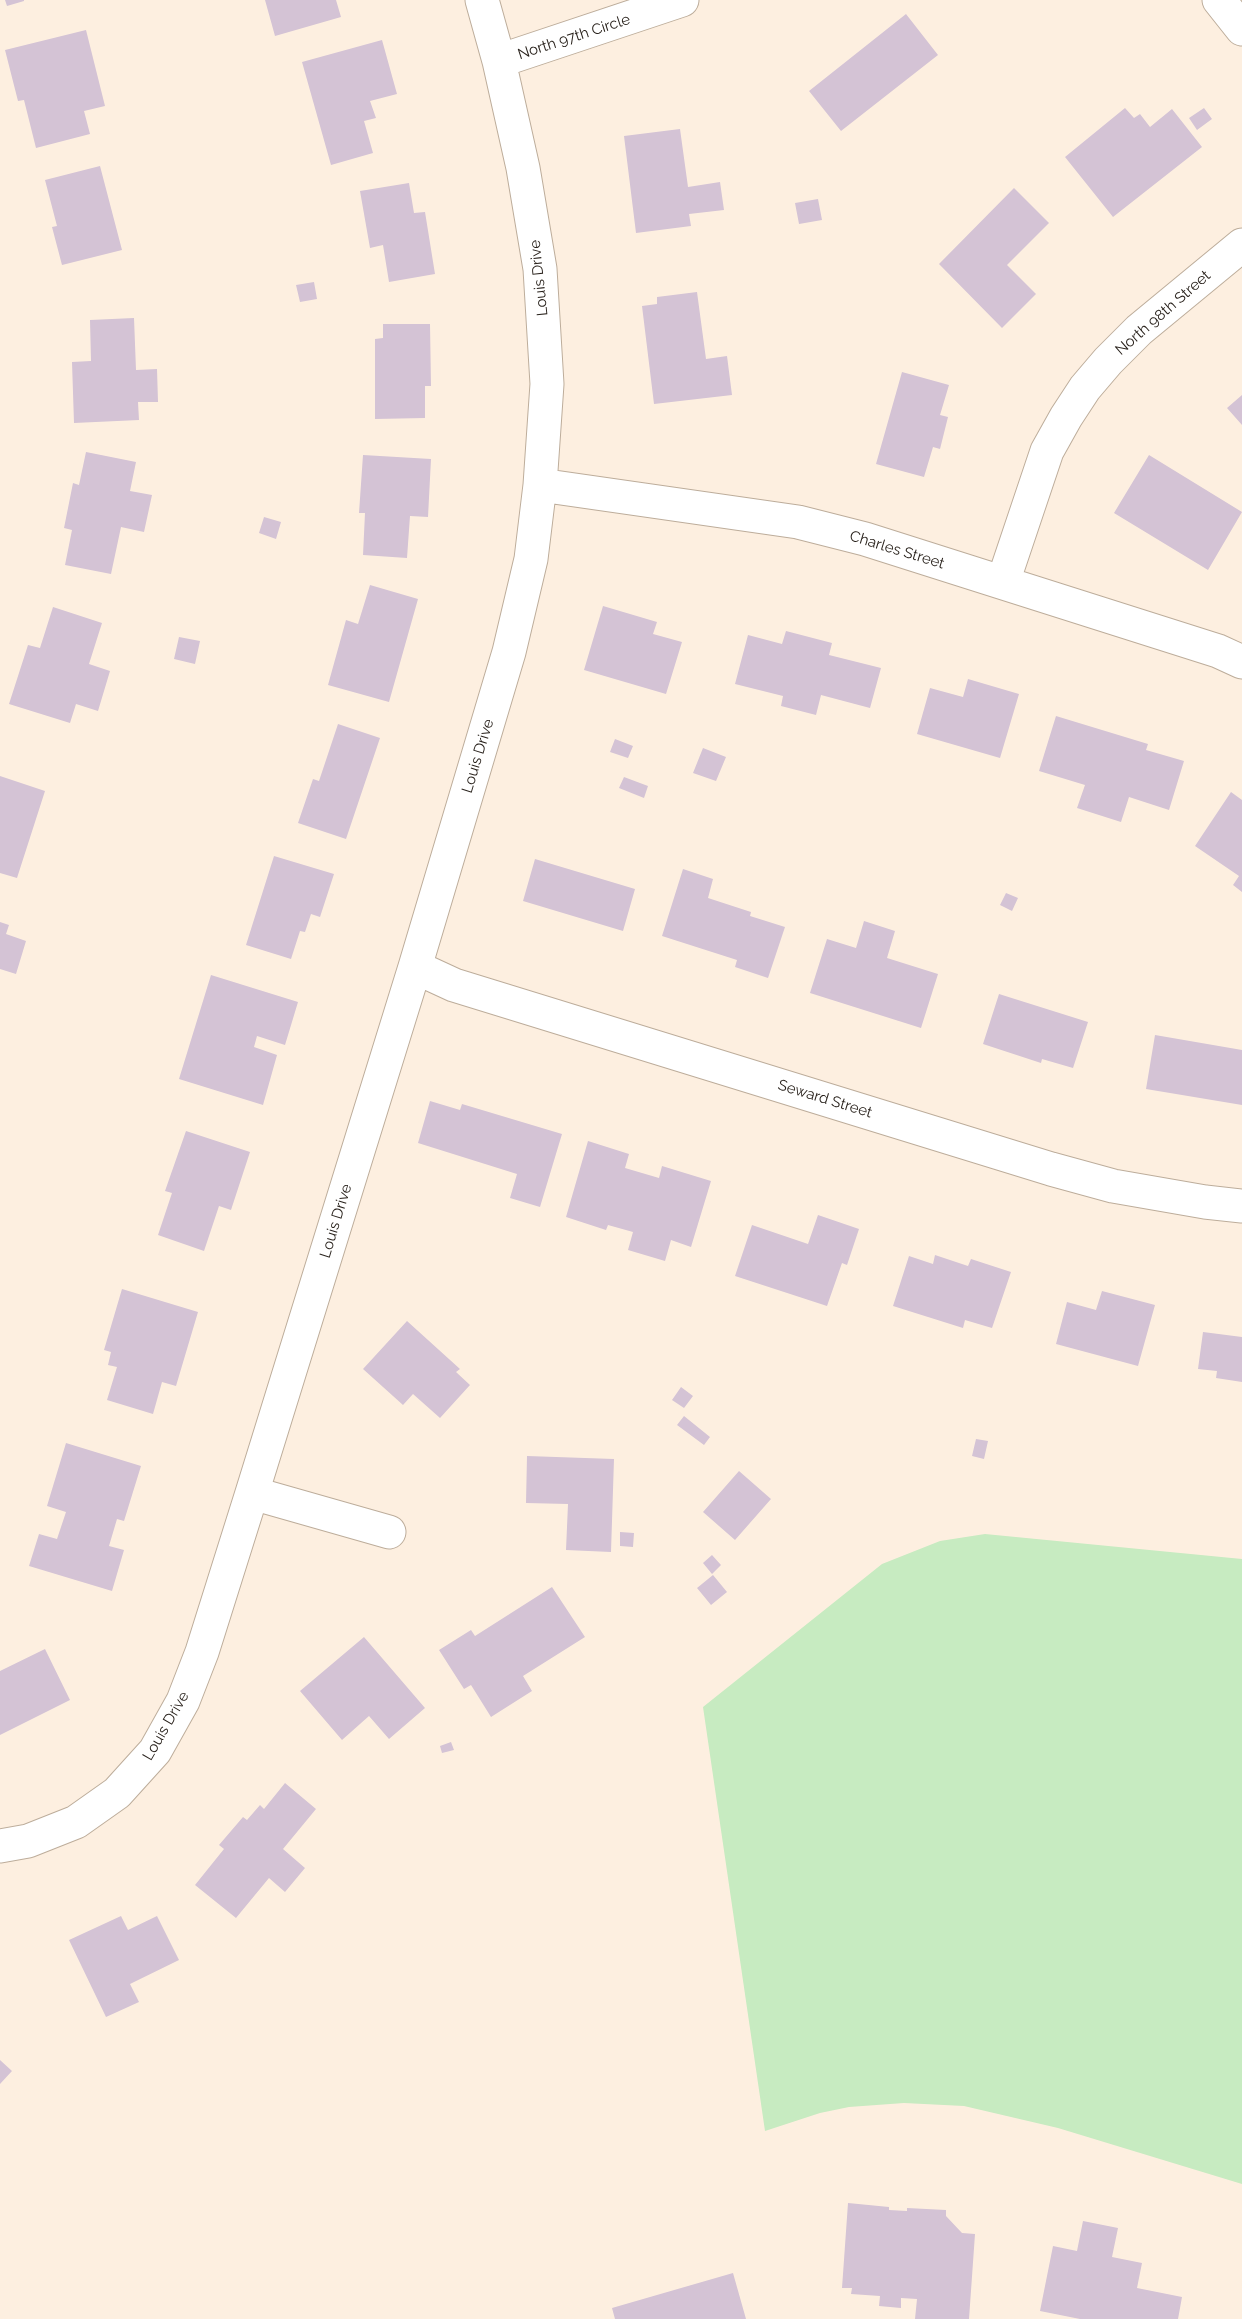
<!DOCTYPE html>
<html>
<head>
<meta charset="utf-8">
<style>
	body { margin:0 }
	canvas { display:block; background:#fdefe0 }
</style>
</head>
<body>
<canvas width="1242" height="2319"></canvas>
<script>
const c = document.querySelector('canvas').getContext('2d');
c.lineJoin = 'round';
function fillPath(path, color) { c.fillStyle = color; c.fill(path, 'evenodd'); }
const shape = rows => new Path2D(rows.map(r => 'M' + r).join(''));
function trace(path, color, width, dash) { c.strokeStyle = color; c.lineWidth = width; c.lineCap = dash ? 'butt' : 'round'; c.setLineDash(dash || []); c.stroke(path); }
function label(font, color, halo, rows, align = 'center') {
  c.font = font + ' Raleway,sans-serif'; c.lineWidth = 4.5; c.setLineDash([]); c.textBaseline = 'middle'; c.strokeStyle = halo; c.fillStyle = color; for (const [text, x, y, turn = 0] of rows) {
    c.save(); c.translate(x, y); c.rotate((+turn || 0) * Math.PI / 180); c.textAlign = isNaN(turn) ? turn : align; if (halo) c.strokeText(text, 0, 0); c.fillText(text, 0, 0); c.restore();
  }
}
fillPath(shape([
	[985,1534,1242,1559,1242,2184,1058,2128,964,2106,904,2103,849,2107,820,2113,765,2131,703,1707,882,1564,940,1541]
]), '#c7ebc1');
fillPath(shape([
	[5,0,24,0,24,1,7,6],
	[265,0,336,0,341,17,275,36],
	[906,14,938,55,841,131,809,91],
	[86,30,105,106,84,111,90,134,36,148,24,100,18,101,5,50],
	[382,40,397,94,370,101,376,118,364,121,373,153,331,165,302,62],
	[1125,108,1134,118,1140,114,1150,127,1172,109,1202,147,1113,217,1065,157],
	[1204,108,1212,119,1197,130,1189,118],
	[680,129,688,187,720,182,724,210,689,214,691,226,636,233,624,136],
	[100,166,122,250,62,265,52,227,57,226,45,180],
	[409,183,414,213,425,212,435,274,389,282,383,245,370,248,360,191],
	[1014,188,1049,223,1007,265,1036,294,1002,328,939,264],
	[818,199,822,220,799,224,795,203],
	[314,282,317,299,300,302,296,285],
	[697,292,706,359,727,356,732,395,654,404,642,306,657,304,657,297],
	[134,318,136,370,157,369,158,402,138,402,139,420,74,423,72,362,91,361,90,320],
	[383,324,430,324,431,386,425,386,425,418,375,419,375,339,383,338],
	[902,372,949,385,940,415,948,417,940,449,933,447,924,477,876,464],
	[1242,395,1242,425,1227,408],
	[86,452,136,462,130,491,152,495,144,532,121,527,111,574,65,565,72,530,64,528,73,483,79,485],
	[363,455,431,459,428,517,410,516,407,558,363,555,365,513,359,513],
	[1149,455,1242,512,1208,570,1114,513],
	[264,517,281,522,276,539,259,533],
	[370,585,418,599,389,702,328,685,346,620,358,624],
	[603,606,657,622,653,634,682,642,666,694,584,670],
	[53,607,102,623,89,664,110,671,98,711,76,704,70,723,9,704,28,645,40,648],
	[786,631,832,643,829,655,881,668,870,708,821,695,816,715,781,706,783,696,735,684,748,635,782,644],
	[179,637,200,641,195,664,174,659],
	[968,679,1019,694,1000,758,917,734,930,688,963,697],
	[1056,716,1148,744,1146,750,1184,761,1169,810,1129,797,1121,822,1077,808,1085,785,1039,771],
	[338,724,380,738,346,839,298,823,313,779,319,781],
	[615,739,633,746,628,758,610,752],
	[703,748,726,757,716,781,693,773],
	[0,776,45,791,17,878,0,873],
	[624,777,648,786,644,798,619,788],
	[1231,792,1242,800,1242,892,1233,885,1239,876,1195,846],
	[274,856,334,874,320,917,311,914,305,932,300,931,291,959,246,945],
	[535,859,635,889,623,931,523,901],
	[683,869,713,879,708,898,751,912,750,916,785,927,768,978,735,967,737,960,662,936],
	[1006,893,1018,898,1012,911,1000,905],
	[864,921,895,931,887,958,938,974,921,1028,810,993,827,939,856,948],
	[0,922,9,925,6,934,26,941,16,974,0,969],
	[211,975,298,1002,285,1045,257,1036,254,1047,277,1055,263,1105,179,1079],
	[999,994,1088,1022,1073,1068,1042,1059,1041,1063,983,1044],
	[1155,1035,1242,1050,1242,1105,1146,1089],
	[430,1101,460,1110,462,1104,562,1134,540,1207,510,1198,517,1174,418,1143],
	[186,1131,250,1152,231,1210,219,1206,204,1251,158,1235,172,1193,165,1191],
	[588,1141,629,1154,625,1168,659,1178,662,1166,711,1181,691,1247,671,1240,665,1261,628,1250,633,1232,608,1225,606,1230,566,1217],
	[818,1215,859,1229,847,1265,842,1263,827,1306,735,1276,752,1225,808,1244],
	[935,1255,968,1266,971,1259,1011,1272,992,1328,965,1320,963,1328,893,1306,909,1256,933,1264],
	[122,1289,198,1312,176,1386,162,1382,153,1414,107,1400,117,1367,108,1365,111,1352,104,1350],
	[1102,1291,1155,1305,1138,1366,1056,1344,1067,1302,1096,1310],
	[407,1321,460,1369,456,1372,470,1385,440,1418,413,1394,403,1405,363,1369],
	[1203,1332,1242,1337,1242,1382,1216,1378,1217,1371,1198,1369],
	[681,1387,693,1396,684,1408,672,1400],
	[684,1416,710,1437,704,1445,677,1425],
	[976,1439,988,1441,984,1459,972,1456],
	[66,1443,141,1466,124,1521,117,1519,109,1546,124,1550,112,1591,29,1566,39,1534,57,1539,66,1512,47,1506],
	[527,1456,614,1459,611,1552,566,1550,568,1504,526,1503],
	[739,1471,771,1499,735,1540,703,1512],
	[620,1532,634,1533,633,1547,620,1546],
	[712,1555,721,1565,712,1574,703,1563],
	[713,1575,727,1592,711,1605,697,1588],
	[552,1587,585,1637,523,1676,532,1691,491,1717,471,1685,464,1689,439,1650,471,1630,475,1636],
	[364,1637,425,1708,389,1739,369,1716,342,1740,300,1691],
	[45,1649,70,1700,0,1735,0,1671],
	[451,1742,454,1750,442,1753,440,1746],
	[285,1783,316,1809,283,1849,305,1868,285,1892,269,1878,236,1918,195,1885,224,1849,219,1845,243,1817,247,1820,260,1805,264,1809],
	[121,1916,128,1930,157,1916,179,1960,130,1984,139,2002,106,2017,69,1940],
	[0,2060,12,2071,0,2084],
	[848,2203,889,2207,889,2210,907,2211,907,2208,946,2210,946,2216,962,2233,975,2234,969,2319,915,2319,917,2299,901,2298,901,2308,879,2306,880,2296,851,2294,852,2288,842,2288],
	[1083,2221,1118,2228,1112,2257,1142,2263,1137,2288,1182,2297,1178,2319,1080,2319,1040,2311,1053,2246,1077,2251],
	[733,2273,746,2319,615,2319,612,2308]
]), '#d4c3d5');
const minor = shape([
	[1219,0,1242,29],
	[499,61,682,0],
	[540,485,798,522,865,539,1218,651,1242,662],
	[1003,582,1047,451,1066,417,1085,388,1108,361,1139,330,1242,245],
	[415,967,454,985,1051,1169,1113,1186,1205,1202,1242,1206],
	[252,1493,389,1532],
	[0,1846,28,1841,76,1822,117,1793,155,1751,183,1701,202,1652,252,1493,415,967,509,652,531,559,540,485,547,384,540,269,523,168,499,61,482,0]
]);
trace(minor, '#bdad9b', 35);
trace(minor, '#fff', 33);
label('15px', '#29221c', '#fff', [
	["North 97th Circle",574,37,-18],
	["Louis Drive",539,278,-96],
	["North 98th Street",1163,313,-41],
	["Charles Street",897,550,17],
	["Louis Drive",478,756,-73],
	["Seward Street",825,1099,17],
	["Louis Drive",336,1221,-73],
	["Louis Drive",166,1726,-60]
]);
</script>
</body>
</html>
